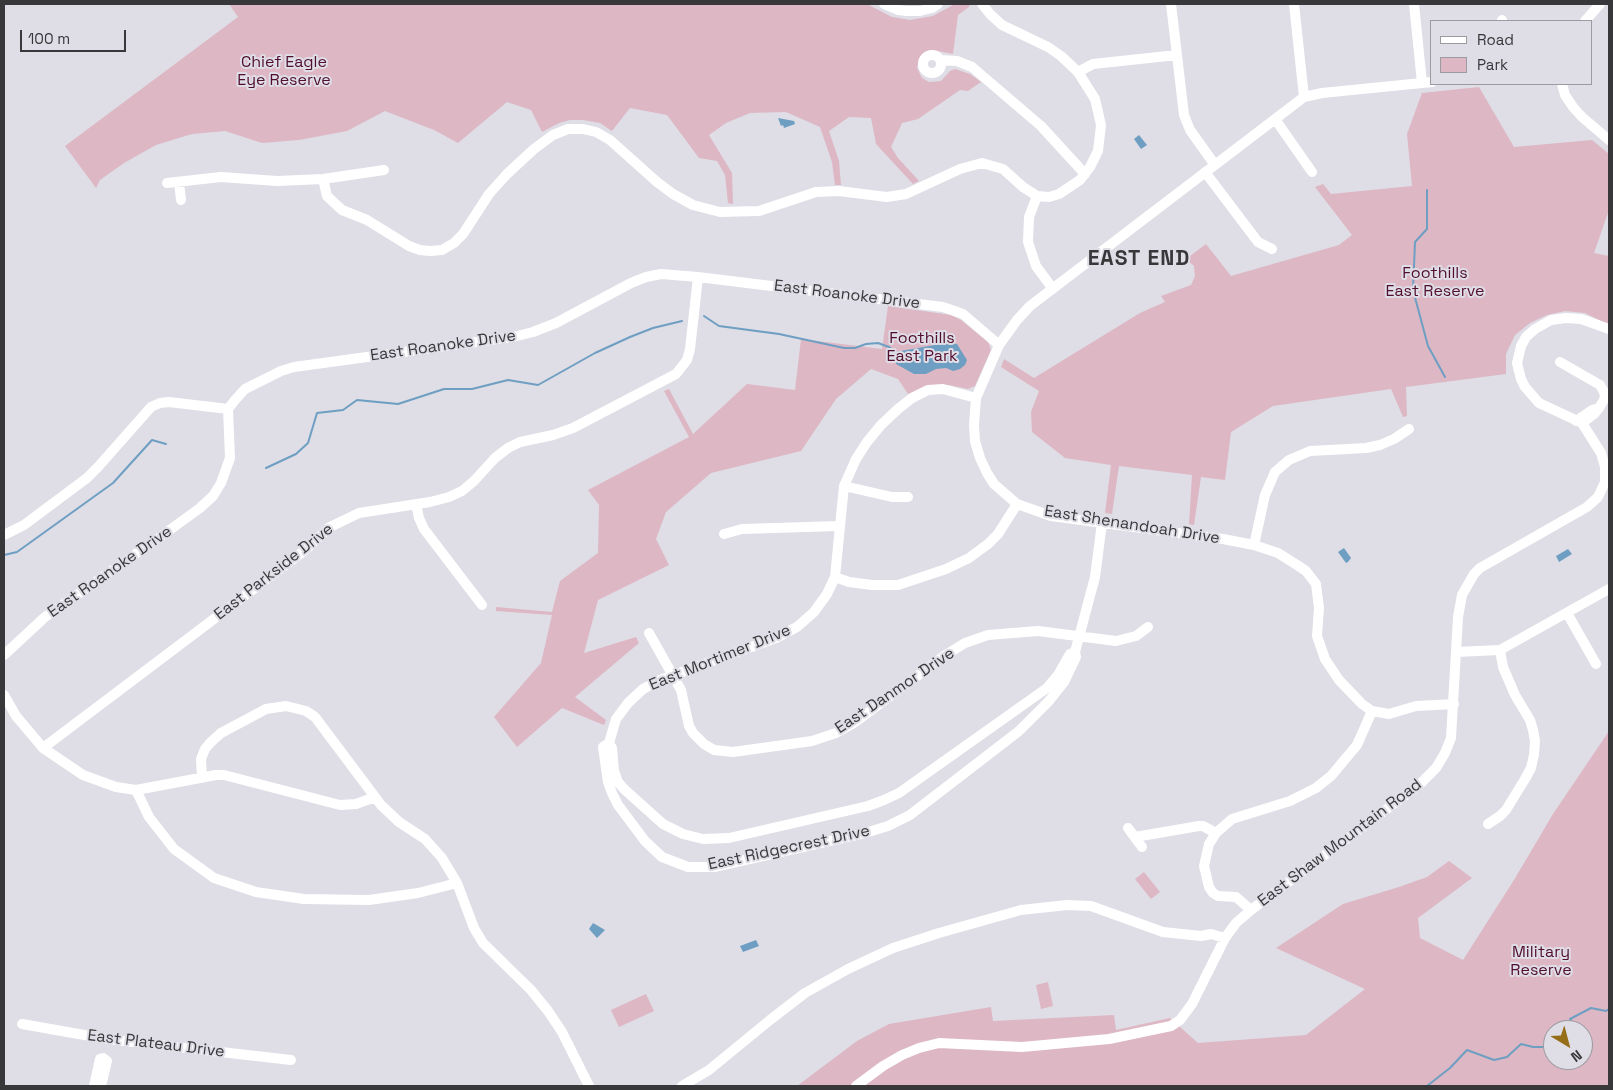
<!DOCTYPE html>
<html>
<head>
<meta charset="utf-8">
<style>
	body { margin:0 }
	#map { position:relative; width:1613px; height:1090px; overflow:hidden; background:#dfdde5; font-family:"Space Grotesk",sans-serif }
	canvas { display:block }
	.frame { position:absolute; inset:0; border:5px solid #38373a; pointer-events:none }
	.legend { position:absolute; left:1430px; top:20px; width:162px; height:65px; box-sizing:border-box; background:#dfdde5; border:1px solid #9c9ba1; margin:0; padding:6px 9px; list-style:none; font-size:15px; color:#38373a }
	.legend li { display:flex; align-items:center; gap:10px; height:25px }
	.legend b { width:25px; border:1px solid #9c9ba1 }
	.north { position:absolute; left:1543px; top:1020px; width:50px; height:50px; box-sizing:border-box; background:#dfdde5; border:1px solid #9c9ba1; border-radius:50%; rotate:143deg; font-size:14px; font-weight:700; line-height:20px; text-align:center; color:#38373a }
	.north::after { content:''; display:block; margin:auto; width:18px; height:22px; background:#966e19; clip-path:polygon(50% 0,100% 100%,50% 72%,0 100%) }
	.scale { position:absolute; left:20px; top:30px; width:106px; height:22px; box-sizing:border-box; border:2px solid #38373a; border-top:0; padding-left:6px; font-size:15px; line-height:18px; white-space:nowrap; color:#38373a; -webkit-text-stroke:4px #dfdde5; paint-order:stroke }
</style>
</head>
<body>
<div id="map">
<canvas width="1613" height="1090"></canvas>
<div class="frame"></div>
<ul class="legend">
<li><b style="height:6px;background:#fff"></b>Road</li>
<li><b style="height:14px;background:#ddb7c4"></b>Park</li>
</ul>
<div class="north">N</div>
<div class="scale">100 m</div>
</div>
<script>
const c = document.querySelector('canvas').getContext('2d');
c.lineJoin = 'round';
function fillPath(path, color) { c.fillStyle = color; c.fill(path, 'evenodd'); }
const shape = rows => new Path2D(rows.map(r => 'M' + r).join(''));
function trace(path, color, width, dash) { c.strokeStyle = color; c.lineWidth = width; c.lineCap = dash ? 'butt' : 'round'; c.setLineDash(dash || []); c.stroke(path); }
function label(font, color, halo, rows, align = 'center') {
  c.font = font + ' "Space Grotesk",sans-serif'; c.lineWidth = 4; c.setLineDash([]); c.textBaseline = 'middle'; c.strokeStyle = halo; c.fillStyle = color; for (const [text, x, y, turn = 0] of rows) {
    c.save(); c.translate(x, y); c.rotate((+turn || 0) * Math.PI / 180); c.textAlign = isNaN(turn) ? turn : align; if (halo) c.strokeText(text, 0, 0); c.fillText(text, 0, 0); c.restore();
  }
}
fillPath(shape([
	[229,4,867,4,892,17,910,20,933,16,955,4,970,4,969,7,958,15,953,54,933,50,925,52,920,57,917,68,922,78,929,82,941,81,950,71,955,69,970,74,981,82,968,91,960,90,918,119,902,123,891,147,898,158,919,181,913,184,876,144,871,118,849,117,829,131,839,161,841,185,835,185,832,162,820,127,786,112,750,113,726,123,709,135,732,173,733,204,728,203,725,175,717,161,699,158,667,115,630,108,612,131,600,123,583,120,570,120,559,123,542,132,531,110,507,102,458,143,434,130,385,111,347,131,299,140,262,143,225,131,192,134,156,145,124,163,100,180,96,188,65,146,238,17],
	[1479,87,1514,147,1592,140,1609,154,1609,210,1594,253,1609,256,1609,325,1585,313,1565,311,1547,315,1530,323,1515,335,1506,354,1506,374,1406,387,1407,416,1403,417,1391,389,1273,406,1231,432,1225,480,1201,477,1194,525,1189,524,1192,475,1119,466,1112,514,1105,513,1111,465,1065,458,1032,432,1031,412,1039,391,1001,367,1004,359,1034,378,1140,313,1165,302,1161,296,1191,285,1195,276,1194,266,1186,259,1206,244,1231,276,1339,245,1352,235,1315,187,1323,184,1331,194,1412,186,1407,134,1422,93],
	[888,306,951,315,961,320,988,342,991,350,975,386,968,389,949,385,936,385,919,389,908,394,898,379,871,369,836,399,801,451,711,473,666,512,656,539,669,565,598,600,584,653,636,637,639,643,575,697,606,720,604,725,562,708,517,747,494,717,541,663,552,615,496,611,496,607,552,612,560,581,598,553,599,505,588,490,689,437,664,391,669,389,693,434,747,384,795,390,801,339,882,349],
	[1609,731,1609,1086,797,1086,857,1041,889,1024,991,1007,993,1021,1114,1015,1116,1030,1170,1018,1198,1043,1306,1035,1365,989,1276,948,1343,904,1399,887,1427,877,1449,861,1472,878,1418,918,1420,938,1463,960,1514,880,1553,814],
	[1553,1030,1583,1030,1583,1060,1553,1060],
	[1144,872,1160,892,1151,899,1135,879],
	[1048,982,1053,1006,1041,1009,1036,985],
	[646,994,654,1011,619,1027,611,1010]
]), '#ddb7c4');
fillPath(shape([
	[778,118,794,121,795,124,784,128,783,125,781,126],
	[1139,135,1147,145,1141,149,1134,139],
	[946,343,957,344,967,360,965,365,960,369,953,371,946,368,936,369,926,374,914,374,896,364,895,352],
	[1344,548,1351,558,1348,562,1346,563,1338,552],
	[1568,549,1572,554,1559,562,1556,556],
	[593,923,605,930,597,938,589,929],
	[756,940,759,946,743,952,740,946]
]), '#6e9fc2');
trace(shape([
	[1427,190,1427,229,1415,242,1413,290,1428,346,1445,377],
	[704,316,719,326,779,334,844,348,855,348,866,344,878,343,889,347,895,352],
	[266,468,296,454,308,443,317,413,343,410,357,400,398,404,444,389,472,389,508,380,538,385,595,353,630,337,653,328,682,321],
	[4,555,17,552,113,483,152,440,166,444],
	[1570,1030,1576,1027,1570,1019,1591,1008,1606,1011,1609,1009],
	[1427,1086,1450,1068,1467,1050,1494,1060,1507,1057,1521,1044,1533,1047,1553,1047]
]), '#6e9fc2', 2);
trace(shape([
	[884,4,898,10,907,11,920,11,932,8,938,4],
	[1171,4,1184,115,1190,130,1215,165],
	[1294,4,1304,97],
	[1414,4,1422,83],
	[1502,21,1502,20],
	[1585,21,1600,4],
	'923 64a9 9 0 1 1 18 0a9 9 0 1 1-18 0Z',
	[941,60,957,61,972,67,1041,126,1085,174],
	[1078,72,1093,64,1177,55],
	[1432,82,1322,93,1304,97,1030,306,1017,320,999,345,976,398,974,425,975,441,980,458,987,473,994,484,1017,504,1051,516,1223,539,1254,545,1278,553,1297,565,1306,571,1316,584,1319,608,1317,636,1325,659,1339,680,1362,704,1372,711,1389,714,1416,706,1454,704],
	[1562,84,1565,95,1573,107,1582,117,1609,140],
	[1275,119,1312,172],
	[1205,172,1258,242,1272,249],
	[323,179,327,196,342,210,367,220,409,246,420,250,430,251,442,250,454,243,463,234,489,194,507,174,534,149,553,135,568,129,583,129,596,132,610,140,657,182,673,194,693,205,720,212,759,211,816,192,839,191,887,197,906,194,960,169,982,163,1003,169,1023,187,1037,196,1049,197,1059,194,1080,180,1090,167,1098,151,1101,125,1095,99,1078,72,1061,56,1048,47,1002,25,990,14,982,4],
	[179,182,181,200],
	[167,183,221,177,277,181,323,179,384,170],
	[1037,196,1029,217,1028,242,1036,266,1053,289],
	[1560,362,1600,385,1604,392,1605,398,1599,408],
	[1576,421,1592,410,1599,408,1594,414,1582,423],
	[844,486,892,497,908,497],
	[416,504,419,518,424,529,482,605],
	[724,534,742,529,839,526],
	[4,535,24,525,87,478,98,467,151,407,160,403,169,402,228,409],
	[1254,545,1265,495,1275,472,1289,460,1310,451,1366,448,1380,445,1394,439,1409,429],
	[835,577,849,582,872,585,898,585,946,569,969,558,988,544,998,534,1017,504],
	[1567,613,1596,664],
	[649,633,681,690,689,726,693,733,704,744,714,750,733,752,812,741,836,733,854,723,944,656,965,643,988,635,1038,631,1116,641,1136,636,1148,627],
	[1075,652,1070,654,1058,675,1047,688,899,793,884,800,868,806,729,838,703,839,683,834,663,824,624,789,618,782,614,771,612,748,609,743,603,747,608,782,612,793,618,805,645,841,662,857,688,867,714,867,865,833,888,826,910,815,1019,731,1049,701,1064,682,1076,657,1075,652,1095,577,1102,523],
	[1456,652,1500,650,1609,589],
	[4,655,45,617,160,537,200,508,213,496,221,483,230,458,228,409,235,400,245,389,281,371,294,367,513,337,533,332,556,323,631,283,646,277,661,274,698,277,943,307,963,314,999,345],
	[4,695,16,716,43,748,83,775,116,787,136,790,216,775,224,775,340,805,356,804,375,797],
	[609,743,616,719,628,703,643,689,660,680,776,638,797,627,814,612,827,594,835,577,844,486,856,459,867,442,881,425,898,409,912,398,928,390,943,389,976,398],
	[43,748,304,551,330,527,359,513,430,502,449,497,462,491,474,481,495,458,508,448,520,442,553,435,573,428,676,374,687,360,690,349,698,277],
	[202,778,201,759,205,749,211,742,221,733,266,709,286,706,306,711,315,717,381,805,399,822,425,839,442,858,457,883,474,928,483,943,531,990,548,1011,562,1032,589,1086],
	[136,790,149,817,174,849,214,878,256,892,304,899,369,900,418,893,457,883],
	[1488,824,1500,816,1506,810,1525,779,1531,768,1534,755,1535,741,1533,730,1530,720,1515,695,1503,667,1500,650],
	[1128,828,1142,847],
	[1135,837,1199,826,1203,826,1216,833],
	[1251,910,1236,897,1218,896,1213,893,1209,887,1204,866,1209,844,1216,833,1232,819,1290,801,1316,788,1331,776,1357,745,1372,711],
	[22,1024,107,1039,291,1060],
	[94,1086,100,1059,103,1058,107,1061,101,1086],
	[682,1086,709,1070,770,1020,805,993,848,969,893,948,939,933,1021,910,1067,905,1091,906,1163,932,1201,936,1211,934,1225,938],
	[856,1086,883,1066,902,1055,919,1048,939,1043,1022,1047,1109,1039,1171,1026,1180,1020,1192,1004,1225,938,1236,923,1251,910,1419,785,1436,768,1445,753,1451,738,1458,617,1462,595,1474,574,1480,568,1587,507,1598,497,1605,482,1605,467,1601,453,1582,423,1539,403,1525,387,1521,379,1517,363,1521,346,1526,337,1535,329,1551,320,1566,318,1581,319,1609,329]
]), '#fff', 10);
label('16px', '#510e30', '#dfdde5', [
	["Chief Eagle",284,63],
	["Eye Reserve",284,81],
	["Foothills",1435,274],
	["East Reserve",1435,292],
	["Foothills",922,339],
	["East Park",922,357],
	["Military",1541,953],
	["Reserve",1541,971]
]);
label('16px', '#38373a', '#dfdde5', [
	["East Roanoke Drive",847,295,7],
	["East Roanoke Drive",443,346,-8],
	["East Shenandoah Drive",1132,525,9],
	["East Roanoke Drive",110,572,-35],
	["East Parkside Drive",274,572,-38],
	["East Mortimer Drive",720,658,-22],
	["East Danmor Drive",895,691,-34],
	["East Shaw Mountain Road",1340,843,-37],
	["East Ridgecrest Drive",789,848,-12],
	["East Plateau Drive",156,1044,7]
]);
c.letterSpacing = '1px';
label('bold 21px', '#38373a', '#dfdde5', [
	["EAST END",1139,259]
]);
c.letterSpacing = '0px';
</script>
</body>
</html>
